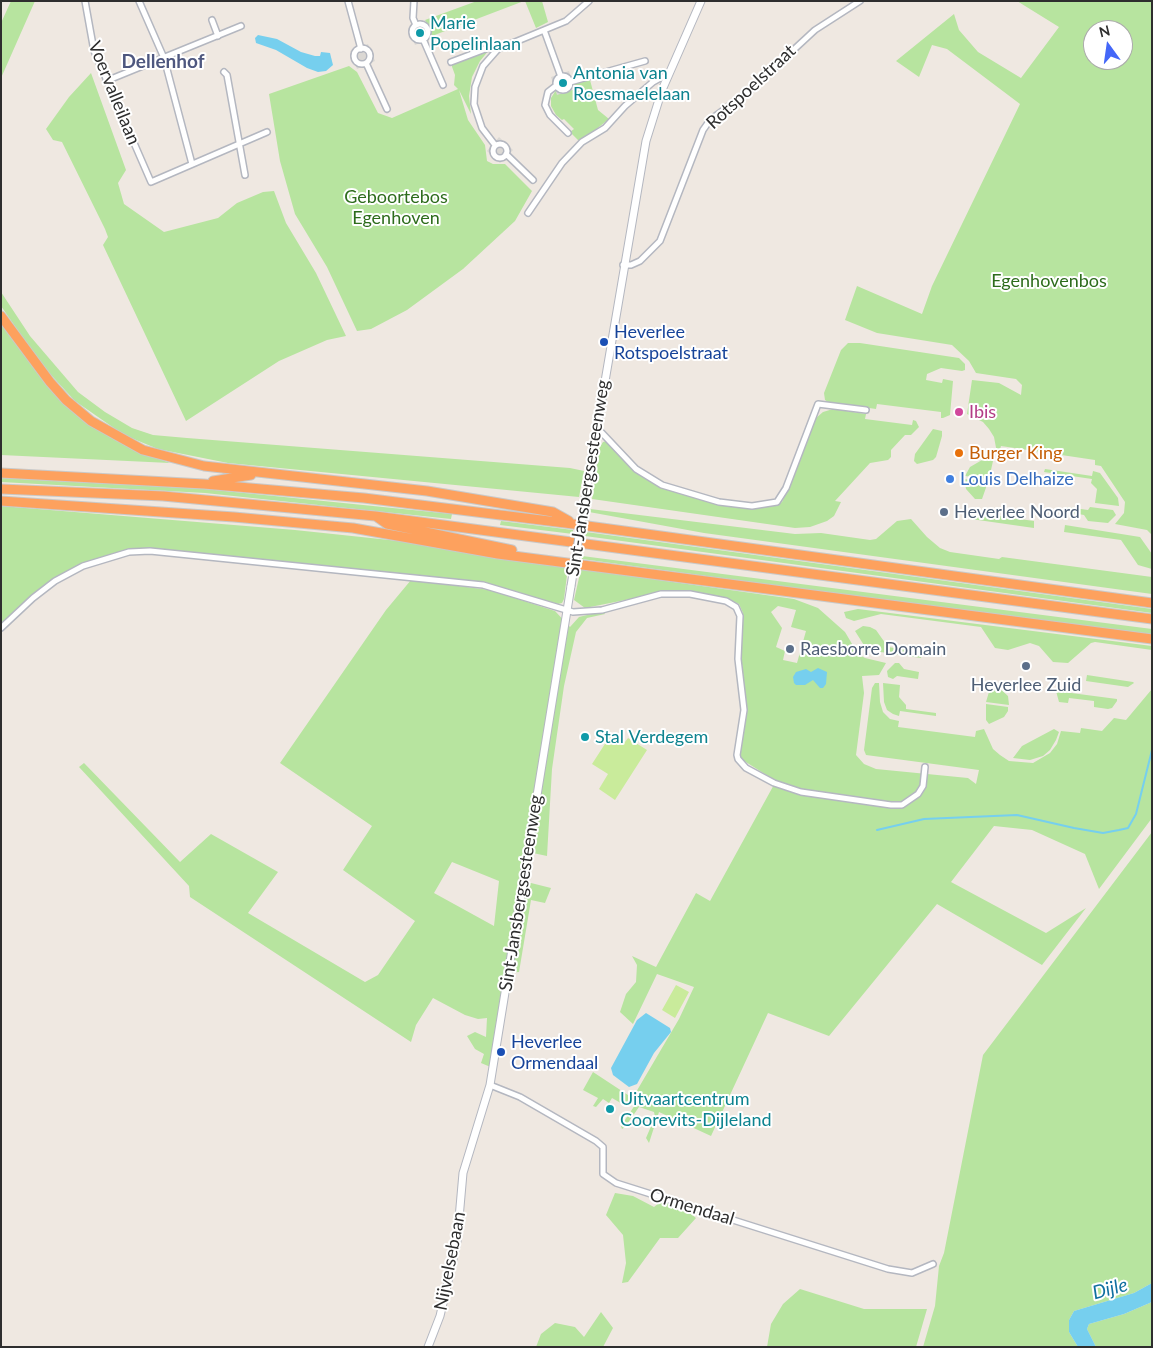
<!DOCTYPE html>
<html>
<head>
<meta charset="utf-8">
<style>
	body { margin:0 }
	#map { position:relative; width:1153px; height:1348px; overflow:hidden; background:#efe8e1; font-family:Lato,sans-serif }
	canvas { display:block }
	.frame { position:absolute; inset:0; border:2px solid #2e2e2e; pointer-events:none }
	.north { position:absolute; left:1083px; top:20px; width:50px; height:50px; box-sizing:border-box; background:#fff; border:1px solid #ababab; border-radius:50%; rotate:346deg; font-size:14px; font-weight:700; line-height:20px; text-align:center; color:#2e2e2e }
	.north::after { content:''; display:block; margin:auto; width:18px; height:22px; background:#4467f8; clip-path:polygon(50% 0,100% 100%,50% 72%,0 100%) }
</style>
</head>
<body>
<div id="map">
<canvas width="1153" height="1348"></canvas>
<div class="frame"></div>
<div class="north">N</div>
</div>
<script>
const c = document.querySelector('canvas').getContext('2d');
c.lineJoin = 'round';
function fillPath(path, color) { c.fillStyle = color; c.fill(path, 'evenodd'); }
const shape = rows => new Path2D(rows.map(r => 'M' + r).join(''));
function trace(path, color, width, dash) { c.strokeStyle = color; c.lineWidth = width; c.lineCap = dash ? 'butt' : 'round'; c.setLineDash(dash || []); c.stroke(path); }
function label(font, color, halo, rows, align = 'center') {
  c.font = font + ' Lato,sans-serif'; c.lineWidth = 4; c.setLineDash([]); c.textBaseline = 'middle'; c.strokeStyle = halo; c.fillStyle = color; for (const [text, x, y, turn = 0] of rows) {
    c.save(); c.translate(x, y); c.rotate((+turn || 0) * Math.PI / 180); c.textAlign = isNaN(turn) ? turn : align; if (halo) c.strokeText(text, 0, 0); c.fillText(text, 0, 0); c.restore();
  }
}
fillPath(shape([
	[11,1,35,1,1,78,1,23],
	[477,1,524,1,432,36,425,20],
	[525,1,542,1,548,22,536,28],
	[1017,1,1152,1,1152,535,1147,530,1115,524,1124,513,1125,502,1101,466,1095,465,1095,460,1001,446,999,453,997,453,994,437,989,429,983,422,967,414,972,380,999,383,1021,395,1022,385,1016,379,976,373,969,361,952,345,877,333,845,320,857,286,922,314,932,286,1020,104,947,49,932,45,919,77,896,61,954,14,959,30,978,52,1021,78,1059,27],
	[1093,30,1123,30,1123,60,1093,60],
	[489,50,480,61,472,77,469,96,471,114,459,90,468,120,485,145,487,161,493,164,505,164,532,191,515,221,463,269,407,310,371,329,357,331,327,267,295,214,280,161,269,94,349,66,357,72,378,113,392,118,458,89,454,85,455,75,451,64],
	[91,73,126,170,118,183,124,204,164,232,218,218,237,203,263,192,274,191,286,223,316,273,346,336,327,340,279,361,186,421,103,245,108,237,105,229,62,142,53,140,46,129,69,97],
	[590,80,598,110,609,119,580,142,570,132,574,129,564,119,562,120,556,115,551,106,551,98,556,90,558,94,575,89,574,84],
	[1,292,30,336,78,392,105,412,132,428,153,435,187,438,570,468,584,471,579,497,228,463,158,449,124,435,75,401,41,364,1,306],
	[1,323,55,394,75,413,99,430,146,454,170,463,1,455],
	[848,343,860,343,959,358,965,364,965,370,962,371,941,368,927,374,926,380,942,383,943,379,953,381,950,415,943,418,941,418,941,412,877,404,876,409,828,402,825,400,824,393,841,350],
	[833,409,866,414,865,419,912,425,913,420,916,421,919,427,911,435,905,435,891,450,891,457,888,460,870,463,835,501,841,502,834,516,827,521,810,527,795,528,592,499,599,448,603,442,607,441,639,475,661,488,719,505,758,508,773,506,782,502,793,479,816,418,823,412],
	[933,429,942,431,942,436,936,457,933,460,917,464,914,461,915,454],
	[989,456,993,461,989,479,965,476,970,467],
	[1045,469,1092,476,1093,471,1100,473,1118,498,1119,506,1095,503,1097,489,1091,483,1092,479,1044,472],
	[1,478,205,489,452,514,451,519,205,493,1,482],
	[964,479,988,482,982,499,975,499,966,489],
	[1,506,295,530,399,541,568,567,564,599,562,603,558,604,484,583,172,551,131,549,82,563,52,580,32,595,1,625],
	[1067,507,1088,510,1090,507,1113,510,1116,515,1108,523,1088,521,1084,515,1067,512],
	[590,509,795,534,821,533,870,540,876,539,897,521,911,519,927,537,940,548,950,552,999,559,1002,557,1152,577,1152,594,704,533,589,512],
	[977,513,1034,521,1034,528,971,519],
	[501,521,573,530,573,534,500,525],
	[1065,525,1140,537,1152,554,1152,569,1138,565,1121,540,1064,532],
	[586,532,1152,609,1152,613,585,536],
	[582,556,1152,629,1152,637,582,559],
	[581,569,794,599,818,608,845,632,858,654,865,658,886,663,879,675,862,676,864,693,856,755,864,764,876,769,968,778,976,784,979,770,866,755,864,750,872,688,875,683,879,683,880,702,883,712,890,719,899,721,898,727,975,737,976,731,984,729,993,749,1000,755,1009,761,1033,763,1050,753,1057,744,1061,731,1080,733,1081,728,1102,731,1114,718,1126,720,1152,689,1152,818,1099,889,1085,854,1032,830,994,826,951,882,1046,933,1086,908,1042,965,937,904,829,1036,768,1013,711,1136,659,1112,649,1143,646,1138,655,1117,654,1112,639,1107,625,1127,622,1129,621,1126,637,1102,632,1099,679,1019,694,987,657,974,633,1024,620,1012,626,994,636,982,637,965,632,956,656,967,696,893,710,901,776,781,741,759,740,750,747,710,741,655,743,613,739,604,723,597,676,590,585,608,574,600],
	[778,606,796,610,791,627,806,631,797,663,783,660,785,651,776,647,782,628,771,612],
	[411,580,490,590,555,611,570,627,579,617,603,611,605,614,587,618,576,632,564,686,552,769,547,856,533,853,527,882,551,888,545,903,531,900,519,972,508,973,493,1068,481,1063,484,1054,475,1049,467,1036,475,1032,486,1037,487,1018,478,1019,465,1015,433,998,416,1025,411,1042,190,897,189,886,79,767,84,763,180,862,211,834,278,872,248,913,365,982,378,975,415,921,343,870,372,826,280,763,386,610],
	[452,862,499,881,494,926,434,893],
	[858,609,1152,646,1152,650,1095,642,1091,643,1068,663,1053,662,1039,646,1030,643,1008,650,995,648,981,627,881,614,854,621,846,618,844,612],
	[863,626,870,627,876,630,888,647,922,652,921,658,867,650,855,631],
	[895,663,899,663,904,669,919,672,918,679,897,676,893,679,888,677,887,671],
	[1087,675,1133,682,1134,683,1128,687,1086,681],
	[883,683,900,685,899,697,906,705,906,709,936,713,936,716,900,711,899,716,893,714,887,710,884,702],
	[995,684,1008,696,1009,705,986,702,991,685],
	[1056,691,1117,699,1117,701,1112,708,1108,709,1094,707,1094,701,1069,698,1068,703,1059,702],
	[986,704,1008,707,1008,711,1004,717,989,724,986,720],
	[1054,729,1059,732,1056,740,1050,750,1043,756,1030,760,1013,758,1022,746],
	[1152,832,1152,1283,1134,1293,1074,1311,1069,1320,1069,1332,1078,1347,923,1347,935,1306,939,1266,944,1253,983,1055],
	[593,1072,631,1097,626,1106,612,1098,609,1103,603,1099,596,1107,593,1106,598,1098,583,1090],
	[615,1193,633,1196,654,1207,664,1199,677,1203,696,1218,678,1238,660,1238,628,1282,622,1283,626,1263,623,1235,606,1215],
	[800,1289,864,1309,927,1309,916,1347,767,1347,771,1324,783,1304],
	[1152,1302,1152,1347,1096,1347,1087,1329,1089,1324,1124,1314],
	[601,1312,613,1328,603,1347,536,1347,541,1334,555,1323,575,1327,584,1337]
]), '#b7e49f');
fillPath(shape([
	[612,733,625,742,628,738,647,750,615,800,599,789,608,774,592,764],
	[676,985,689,992,675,1018,662,1010]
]), '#c9eb9b');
fillPath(shape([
	[425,20,432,38,415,45,408,28],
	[368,44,375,61,357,69,350,51],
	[569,71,575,89,557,95,551,77],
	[499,137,513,150,500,163,487,151]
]), '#dbd8d4');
fillPath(shape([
	[258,35,277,39,301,52,315,56,320,56,321,52,330,53,333,65,326,71,318,72,307,68,276,50,256,43,255,38],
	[818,668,827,672,826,684,823,688,820,688,813,680,805,685,796,685,794,683,793,677,796,672,806,669,811,672],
	[646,1013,670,1028,671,1032,654,1053,637,1084,629,1087,613,1075,611,1068,637,1020],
	[1152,1283,1152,1302,1124,1314,1089,1324,1087,1329,1096,1347,1078,1347,1069,1332,1069,1320,1074,1311,1134,1293]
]), '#76cfee');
trace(shape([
	[877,830,924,819,1017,815,1074,828,1103,833,1119,830,1128,828,1136,814,1152,750]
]), '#76cfee', 2);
const street = shape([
	[85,1,94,51,151,182,267,132],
	[139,1,164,58,192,164],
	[348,1,361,49],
	[414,1,413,18,416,25],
	[212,20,218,36],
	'412 32a8 8 0 1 1 16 0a8 8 0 1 1-16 0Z',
	[544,30,561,77],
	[423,39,443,85],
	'354 56a8 8 0 1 1 16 0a8 8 0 1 1-16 0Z',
	[451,62,488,48,498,49],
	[366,63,387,109],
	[224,72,227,75,245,175],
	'556 83a7 7 0 1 1 14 0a7 7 0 1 1-14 0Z',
	[106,81,241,26],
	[570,82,645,61],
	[557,85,548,92,545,105,550,115,568,133],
	'493 151a7 7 0 1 1 14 0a7 7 0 1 1-14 0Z',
	[495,145,482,128,474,104,475,87,483,66,498,49,566,21,589,1],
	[506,154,533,180],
	[528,213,562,163,582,142,605,128,625,106,653,82,662,77,667,79],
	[623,265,631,265,640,261,660,241,703,130,710,120,748,92,815,30,860,1],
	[602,433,636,469,662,485,719,502,752,506,777,502,786,488,818,404,866,410],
	[1,628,33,598,55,581,83,566,129,552,150,551,483,585,573,612,602,610,661,594,690,594,726,601,736,607,740,616,738,659,744,710,737,755,738,759,746,768,774,783,801,792,891,805,902,805,918,794,923,786,925,767],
	[490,1085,520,1097,596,1141,603,1147,603,1174,616,1183,888,1269,912,1273,933,1264]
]);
const secondary = shape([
	[588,481,646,141,662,90,701,1],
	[428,1347,440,1316,450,1273,457,1241,463,1173,490,1085,571,586]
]);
const highway = shape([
	[1,316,50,382,66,400,91,421,143,450,204,466,427,491,553,512,569,521],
	[1,473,204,484,364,498,573,524,1152,603],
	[213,481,251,475],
	[1,489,163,496,375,516,1152,619],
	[1,501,234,517,353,528,498,554,1152,639],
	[377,517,387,524,512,550]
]);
trace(street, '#b4b7c0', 8);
trace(secondary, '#b4b7c0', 9);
trace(highway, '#c9c9c9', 11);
trace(street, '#fff', 5);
trace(secondary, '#fff', 7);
trace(highway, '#fda15e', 9);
const secondaryBridge = shape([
	[571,586,588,481]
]);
trace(secondaryBridge, '#b4b7c0', 9, []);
trace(secondaryBridge, '#fff', 7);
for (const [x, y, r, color] of [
	[420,33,5,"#0f9aa8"],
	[563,83,5,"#0f9aa8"],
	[604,342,5,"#1a4fb4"],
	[959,412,5,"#d1479c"],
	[959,453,5,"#e8710a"],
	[950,479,5,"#3f7fe0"],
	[944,512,5,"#5c6f8a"],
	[790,649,5,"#5c6f8a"],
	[1026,666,5,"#5c6f8a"],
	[585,737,5,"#0f9aa8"],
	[501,1052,5,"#1a4fb4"],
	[610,1109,5,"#0f9aa8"]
]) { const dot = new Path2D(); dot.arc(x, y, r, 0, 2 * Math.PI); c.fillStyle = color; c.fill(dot); trace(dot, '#fff', 2); }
label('18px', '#0d838f', '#fff', [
	["Marie",430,23],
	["Popelinlaan",430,44],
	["Antonia van",573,73],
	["Roesmaelelaan",573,94],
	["Stal Verdegem",595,737],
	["Uitvaartcentrum",620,1099],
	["Coorevits-Dijleland",620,1120]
], 'left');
label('18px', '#2e2e2e', '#fff', [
	["Rotspoelstraat",751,87,-43],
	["Voervalleilaan",114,93,68],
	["Sint-Jansbergsesteenweg",588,478,-81],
	["Sint-Jansbergsesteenweg",521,893,-81],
	["Ormendaal",692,1207,17],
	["Nijvelsebaan",450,1261,-79]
]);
label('18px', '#2d6c1c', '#fff', [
	["Geboortebos",396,197],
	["Egenhoven",396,218],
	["Egenhovenbos",1049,281]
]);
label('18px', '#164399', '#fff', [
	["Heverlee",614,332],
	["Rotspoelstraat",614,353],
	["Heverlee",511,1042],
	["Ormendaal",511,1063]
], 'left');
label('18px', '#b23c85', '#fff', [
	["Ibis",969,412]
], 'left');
label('18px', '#c56008', '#fff', [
	["Burger King",969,453]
], 'left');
label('18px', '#366cbe', '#fff', [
	["Louis Delhaize",960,479]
], 'left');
label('18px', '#4e5e75', '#fff', [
	["Heverlee Noord",954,512],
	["Raesborre Domain",800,649],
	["Heverlee Zuid",1026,685,"center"]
], 'left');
label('bold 19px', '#4e577f', '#fff', [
	["Dellenhof",163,62]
]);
label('italic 19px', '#0f6fa0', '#fff', [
	["Dijle",1110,1289,-15]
]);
</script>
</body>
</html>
